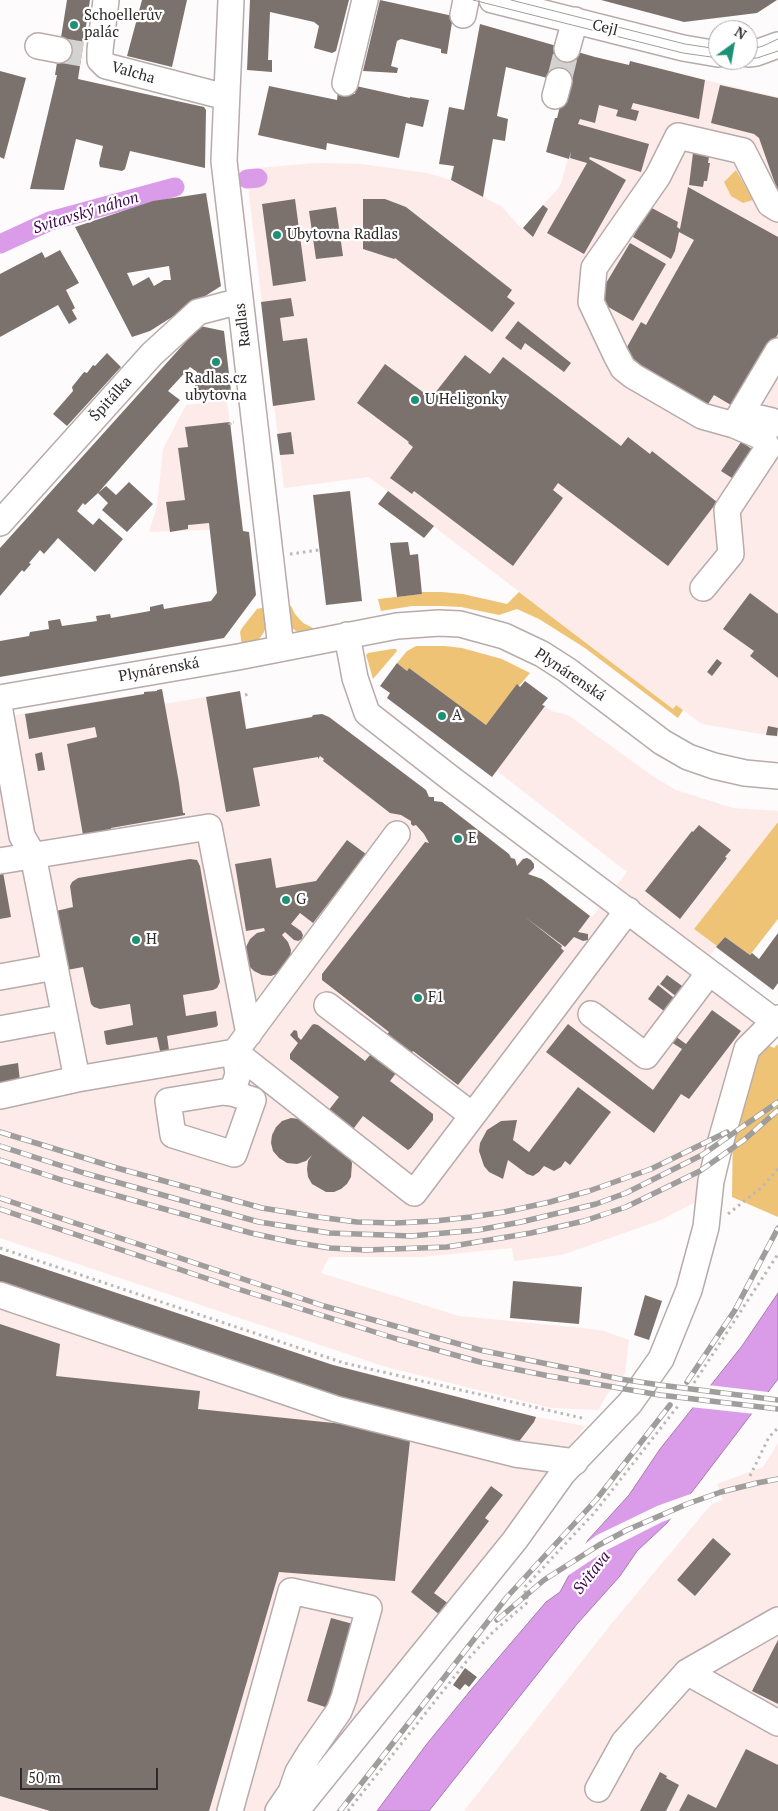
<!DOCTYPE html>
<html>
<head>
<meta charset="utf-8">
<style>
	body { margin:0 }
	#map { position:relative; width:778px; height:1811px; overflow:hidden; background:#fdfbfb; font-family:"PT Serif",serif }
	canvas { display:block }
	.north { position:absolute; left:708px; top:20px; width:50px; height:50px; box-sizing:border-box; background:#fff; border:1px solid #acaaaa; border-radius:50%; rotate:32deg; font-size:14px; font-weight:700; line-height:20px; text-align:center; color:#2f2a2a }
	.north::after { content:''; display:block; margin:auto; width:18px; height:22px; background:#1c9175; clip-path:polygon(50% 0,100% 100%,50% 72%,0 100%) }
	.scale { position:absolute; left:20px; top:1768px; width:138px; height:22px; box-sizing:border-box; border:2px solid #2f2a2a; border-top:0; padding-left:6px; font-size:15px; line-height:18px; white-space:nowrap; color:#2f2a2a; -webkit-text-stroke:4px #fff; paint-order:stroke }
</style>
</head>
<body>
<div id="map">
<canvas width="778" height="1811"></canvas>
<div class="north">N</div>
<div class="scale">50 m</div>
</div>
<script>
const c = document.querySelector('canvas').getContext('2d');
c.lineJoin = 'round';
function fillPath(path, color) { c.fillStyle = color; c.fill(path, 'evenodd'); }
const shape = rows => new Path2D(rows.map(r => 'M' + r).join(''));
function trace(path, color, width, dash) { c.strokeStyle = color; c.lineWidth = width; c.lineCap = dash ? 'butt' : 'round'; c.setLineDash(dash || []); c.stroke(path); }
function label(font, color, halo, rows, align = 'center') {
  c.font = font + ' "PT Serif",serif'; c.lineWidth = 4.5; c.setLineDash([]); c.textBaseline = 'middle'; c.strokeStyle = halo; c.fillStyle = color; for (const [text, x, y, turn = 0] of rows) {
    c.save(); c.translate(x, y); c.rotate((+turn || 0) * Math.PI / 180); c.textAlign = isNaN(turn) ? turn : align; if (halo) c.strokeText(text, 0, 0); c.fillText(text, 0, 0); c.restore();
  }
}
fillPath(shape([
	[705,80,778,97,778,737,702,724,676,705,673,709,369,477,284,488,246,169,316,163,361,164,427,173,451,180,501,206,522,229,560,186,585,101,631,109,633,103,698,119],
	[227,400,243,532,209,530,149,532,157,506,163,449,186,405],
	[409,668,517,684,520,687,525,681,548,698,543,705,551,711,568,715,654,777,676,790,733,808,778,811,778,822,694,929,717,946,694,977,754,1022,738,1044,697,1201,661,1220,562,1255,514,1261,512,1248,421,1257,329,1257,321,1273,459,1316,583,1328,604,1331,629,1340,625,1373,607,1395,598,1410,551,1408,386,1367,0,1238,0,718,52,708,52,710,70,706,70,705,89,703,94,701,95,702,108,699,144,694,144,692,149,691,164,704,240,691,247,729,322,714,329,717,343,727,426,790,429,796,434,797,434,801,442,802,509,854,515,859,516,865,521,859,526,858,531,860,534,864,533,871,529,875,536,876,592,917,627,872,497,771,492,777,387,698,390,693,380,686],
	[0,1254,323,1362,536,1417,585,1426,440,1615,286,1811,0,1811],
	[778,1443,778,1811,464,1811,612,1623,704,1513,712,1504,723,1500,717,1484,763,1467]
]), '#fdebea');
fillPath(shape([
	[736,170,753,200,743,203,731,196,724,182],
	[422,592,442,592,463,594,507,604,519,592,673,709,676,705,683,710,678,718,585,648,539,619,517,609,499,615,461,607,440,606,412,606,381,611,378,599,422,594],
	[288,604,291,606,295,614,303,623,313,628,315,632,301,634,293,629,289,625],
	[266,607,266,626,264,632,260,638,254,642,242,646,240,632,242,628,257,609],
	[416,646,445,646,462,648,502,659,530,673,519,686,517,685,486,725,409,668,407,671,397,663,407,651],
	[392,649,396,649,397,651,373,679,366,655,368,653],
	[778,822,778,919,750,955,725,937,717,946,694,929],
	[762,1042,774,1048,778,1044,778,1217,732,1197,733,1118]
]), '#efc376');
const water = shape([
	[778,1293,778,1379,695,1488,667,1523,637,1551,620,1576,577,1624,429,1811,377,1811,426,1745,470,1691,546,1602,560,1592,588,1540,629,1495,660,1449,742,1346,778,1293]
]);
fillPath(water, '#da9ce9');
trace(water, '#a77ab0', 1);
fillPath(shape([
	[708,1385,768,1392,771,1392,755,1414,690,1407],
	[696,1492,675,1517,662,1522,605,1551,566,1577,582,1546,597,1535,657,1506]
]), '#fdfbfb');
trace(shape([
	[247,179,258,178],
	[0,244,50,221,175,187]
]), '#da9ce9', 19);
fillPath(shape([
	[67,0,90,0,78,79,204,107,206,110,205,168,130,151,125,169,122,171,100,167,99,163,103,146,76,139,64,190,30,189,57,75,55,75],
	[142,0,187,0,172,67,127,56],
	[250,0,349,0,336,51,332,53,314,48,319,26,314,22,270,12,268,60,272,60,272,72,247,70],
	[380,0,453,16,447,54,441,53,441,49,401,39,397,41,391,66,398,68,397,73,363,71],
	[601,0,777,0,757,13,684,22],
	[480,24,595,57,629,65,630,61,705,80,699,119,633,103,631,109,639,111,636,121,616,116,618,110,599,105,595,123,580,119,578,124,649,144,641,172,590,157,589,159,626,180,584,254,547,233,587,163,570,158,571,151,569,159,546,152,555,118,557,118,566,83,506,67,497,116,508,119,505,141,493,139,483,197,451,180,454,166,439,164,449,107,464,110],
	[0,71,26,78,4,159,0,157],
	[720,85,778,98,778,192,759,138,754,134,711,123],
	[269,86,337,100,338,91,355,94,356,86,410,98,410,97,429,100,423,127,406,123,399,158,327,143,326,150,258,135],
	[694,145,710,151,708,163,710,163,707,181,704,181,703,187,689,185],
	[688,187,778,237,778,334,736,408,714,395,708,404,699,399,695,405,669,391,673,384,665,379,661,386,622,356,641,322,646,325,694,240,679,232,675,251,671,259,633,237,650,207,678,222,677,227,680,229],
	[206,193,221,286,150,331,132,337,75,227,153,201],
	[169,266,171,280,164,280,154,286,149,277,133,286,127,273],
	[295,199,306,281,273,286,262,204],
	[363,199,385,199,406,207,512,290,507,297,515,303,492,332,395,258,394,259,363,249],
	[543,205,548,209,533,237,523,228],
	[336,207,343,256,316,259,309,211],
	[630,243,666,264,633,321,596,300],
	[60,250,79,283,66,290,75,308,72,310,77,319,69,324,58,305,0,337,0,274,42,252,45,258],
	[291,298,294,316,280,318,283,341,307,338,315,400,273,406,261,302],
	[518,321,571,363,564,372,525,343,521,350,505,338],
	[200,326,224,331,231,391,196,395,195,385,198,385,197,372,190,367,168,391,180,400,98,493,85,505,83,503,77,511,93,525,99,518,123,539,95,572,58,538,44,554,40,550,29,563,31,564,24,572,22,570,0,596,0,548],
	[107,353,121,367,67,426,53,414,73,391,72,387,84,372,87,373,93,365,95,366],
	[465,355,490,374,503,357,621,446,628,437,650,454,652,451,717,502,668,566,558,483,553,490,563,498,513,566,414,491,412,494,390,478,413,447,408,443,409,442,357,403,385,364,431,398],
	[230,422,243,531,249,532,256,595,224,638,0,677,0,641,29,636,30,632,49,629,48,621,60,619,62,626,97,621,96,616,110,614,111,618,150,611,150,607,163,604,164,609,211,601,217,593,209,523,188,525,188,529,170,532,166,502,185,500,178,448,188,447,185,427],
	[291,432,294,454,280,455,277,434],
	[741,442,755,451,735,480,721,471],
	[129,482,153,504,127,532,102,510,108,503,98,493,106,486,116,495],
	[350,491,362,601,326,605,313,495],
	[388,491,434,526,424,538,378,504],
	[408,542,410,555,418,554,422,594,397,597,390,543],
	[750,593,778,614,778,678,750,656,754,651,723,629],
	[717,659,722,663,712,676,707,672],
	[397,663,407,671,409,668,486,725,517,684,520,687,525,681,548,698,542,705,545,706,492,777,387,698,390,693,380,686],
	[162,689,179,783,183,813,185,813,185,815,111,828,111,830,83,835,67,744,97,737,95,727,29,739,25,714,144,694,144,692,157,691,157,690],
	[240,691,246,729,312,717,313,715,322,714,329,717,426,790,429,797,434,797,434,801,442,802,509,854,511,858,515,859,517,866,523,859,527,858,531,860,534,864,534,868,528,874,542,879,590,916,578,932,588,934,588,940,583,941,574,937,565,947,525,917,562,946,561,948,564,951,458,1085,413,1051,390,1081,433,1114,433,1120,411,1148,408,1150,363,1116,339,1148,349,1157,352,1163,351,1177,347,1184,341,1189,334,1192,326,1192,312,1184,308,1177,307,1169,308,1161,312,1155,306,1161,297,1164,287,1163,279,1158,273,1151,271,1143,272,1135,276,1127,282,1121,291,1118,299,1119,314,1129,339,1097,290,1059,290,1054,298,1043,290,1035,294,1030,297,1031,298,1037,301,1040,312,1025,314,1024,318,1025,365,1061,389,1032,322,980,322,974,425,842,429,843,424,834,416,825,413,826,411,824,411,821,401,815,390,813,323,761,324,759,320,756,318,759,318,757,253,768,260,806,226,812,206,697],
	[768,726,778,728,777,736,766,735],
	[42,752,45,770,38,771,35,754],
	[699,825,731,850,725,857,727,858,680,919,645,891,692,831,693,832],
	[347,840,366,854,313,923,300,913,291,924,301,931,303,935,302,939,298,941,294,940,285,932,282,935,288,942,291,950,290,959,279,973,271,976,262,975,254,971,248,965,245,956,246,947,250,939,257,933,265,931,264,928,246,931,235,864,271,858,276,888,316,881],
	[190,859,197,860,200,866,220,982,217,988,213,990,183,995,186,1016,216,1011,218,1025,216,1027,167,1036,169,1050,167,1053,163,1054,160,1051,157,1037,108,1045,106,1044,104,1031,133,1025,130,1004,100,1009,94,1007,91,1004,83,967,67,970,56,911,73,907,70,886,72,882,78,878],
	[3,872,11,917,0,919,0,873],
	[778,933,778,983,773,990,716,947,725,937,750,955,752,953,759,959],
	[667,975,685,988,677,997,660,984],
	[658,985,674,998,664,1011,648,999],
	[712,1010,741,1031,689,1099,681,1094,654,1133,546,1052,568,1024,653,1090,682,1049,671,1042,675,1036,686,1044],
	[18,1063,20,1081,0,1084,0,1066],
	[578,1087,611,1112,570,1165,565,1161,561,1167,554,1171,544,1166,539,1172,533,1176,527,1174,508,1160,503,1179,489,1172,484,1166,479,1151,480,1143,487,1130,501,1121,517,1120,513,1140,529,1152],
	[0,1254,333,1365,536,1417,534,1422,517,1444,329,1397,0,1288],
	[513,1281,582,1287,579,1324,510,1318],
	[645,1295,662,1301,649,1340,634,1335],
	[0,1324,60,1344,56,1376,200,1391,198,1409,411,1431,395,1581,279,1572,209,1811,50,1811,0,1796],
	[491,1486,503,1495,485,1518,489,1521,434,1593,449,1604,440,1615,411,1592],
	[713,1538,731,1554,695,1596,677,1580],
	[331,1618,353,1624,328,1708,307,1701],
	[778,1640,778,1704,752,1691],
	[465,1668,477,1677,469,1687,465,1684,460,1690,453,1685],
	[746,1749,778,1765,778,1811,679,1811,688,1794,716,1808],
	[660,1772,667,1776,666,1778,679,1785,666,1811,640,1811]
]), '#7c726d');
trace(shape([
	[59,50,82,54],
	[559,81,567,49]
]), '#d4d1d1', 25, [25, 12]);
const minor = shape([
	[106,0,100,50,100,60,106,66,226,97],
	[231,0,224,161,281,648],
	[492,0,683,48,718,54],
	[463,15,466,0],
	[38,46,59,50],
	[567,49,575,20],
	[748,54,756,53,778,45],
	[345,83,365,0],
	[555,96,559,81],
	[778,209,770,204,743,151,678,136,658,176,594,268,591,302,616,355,623,368,633,376,702,416,734,425,778,351],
	[0,523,152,354,198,312,240,301],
	[703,588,731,554,727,510,768,448,762,437,734,425,759,418,772,421,778,424],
	[347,635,355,678,367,713,449,777,774,1021],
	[0,698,238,657,397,626,439,623,460,624,504,636,542,654,567,670,662,742,688,757,714,766,745,773,778,776],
	[0,711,22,836,33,855,77,1079],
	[0,861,209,827,249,1034],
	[0,977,55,967],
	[327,1005,472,1115],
	[591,1014,646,1056,709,973],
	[0,1029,65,1017],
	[232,1093,223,1092,168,1101,173,1135,234,1154,253,1100,232,1093,238,1074,235,1052,397,834],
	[0,1096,77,1079,235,1052,414,1193,628,910],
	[0,1295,336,1409,515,1454,575,1462],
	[687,1672,778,1723],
	[598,1789,624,1742,687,1672,778,1620],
	[230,1811,291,1591,369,1608,344,1698,339,1711,309,1754,298,1772,291,1792,278,1811],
	[296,1811,515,1540,563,1473,630,1403,661,1359,689,1290,706,1227,711,1181,720,1144,747,1049,778,1018]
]);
trace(minor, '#b8abab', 28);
trace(shape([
	[230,425,230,422,234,422],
	[290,554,319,550],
	[245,695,250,694],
	[728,1214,762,1187,778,1169],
	[0,1248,344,1363,586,1419],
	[694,1383,778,1254],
	[750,1476,769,1437,778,1428],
	[348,1811,470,1657,493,1632,528,1602,524,1588,595,1512,678,1406]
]), '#bbb8b8', 3, [2.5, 4]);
trace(minor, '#fff', 25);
trace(shape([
	[473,0,683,53,718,58],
	[511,0,685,44,718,49],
	[748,50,763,46,778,39],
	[748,58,757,58,778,51]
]), '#a09d9d', 1);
const rail = shape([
	[0,1132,117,1168,262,1208,318,1217,357,1222,396,1223,435,1221,471,1217,504,1212,550,1202,589,1191,651,1169,727,1132],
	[0,1146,84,1173,259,1222,330,1233,411,1236,478,1230,521,1222,596,1204,626,1193,702,1155,778,1102],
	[0,1160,62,1180,157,1207,251,1233,292,1242,330,1248,366,1250,447,1247,531,1233,584,1221,626,1207,700,1171,744,1140,778,1110],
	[0,1198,324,1306,480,1350,620,1379,660,1385,778,1400],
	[0,1209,238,1289,397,1339,480,1362,549,1376,660,1395,778,1409],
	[687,1382,735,1310,778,1228],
	[497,1620,544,1580,599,1545,627,1530,687,1504,721,1492,757,1483,778,1479],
	[340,1811,507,1597,596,1500,670,1405]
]);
trace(rail, '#a09d9d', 5.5);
trace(rail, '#fff', 4, [11]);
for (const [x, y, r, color] of [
	[74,25,5,"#1c9175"],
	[277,235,5,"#1c9175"],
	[216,362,5,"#1c9175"],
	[415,400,5,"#1c9175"],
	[442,716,5,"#1c9175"],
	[458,839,5,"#1c9175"],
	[286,900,5,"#1c9175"],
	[136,940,5,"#1c9175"],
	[418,998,5,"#1c9175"]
]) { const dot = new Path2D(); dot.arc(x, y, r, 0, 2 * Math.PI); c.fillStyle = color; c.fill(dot); trace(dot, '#fff', 2); }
label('15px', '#2f2a2a', '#fff', [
	["Schoellerův",84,16],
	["palác",84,33],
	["Ubytovna Radlas",287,235],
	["Radlas.cz",216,379,"center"],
	["ubytovna",216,396,"center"],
	["U Heligonky",425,400],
	["A",452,716],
	["E",468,839],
	["G",296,900],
	["H",146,940],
	["F1",428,998]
], 'left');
label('15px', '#2f2a2a', '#fff', [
	["Cejl",605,28,14],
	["Valcha",133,73,16],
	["Radlas",243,325,-97],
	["Špitálka",111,399,-48],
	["Plynárenská",159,670,-10],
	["Plynárenská",570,675,34]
]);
label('italic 16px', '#430950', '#fff', [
	["Svitavský náhon",86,213,-17],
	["Svitava",592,1573,-52]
]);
</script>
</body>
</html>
